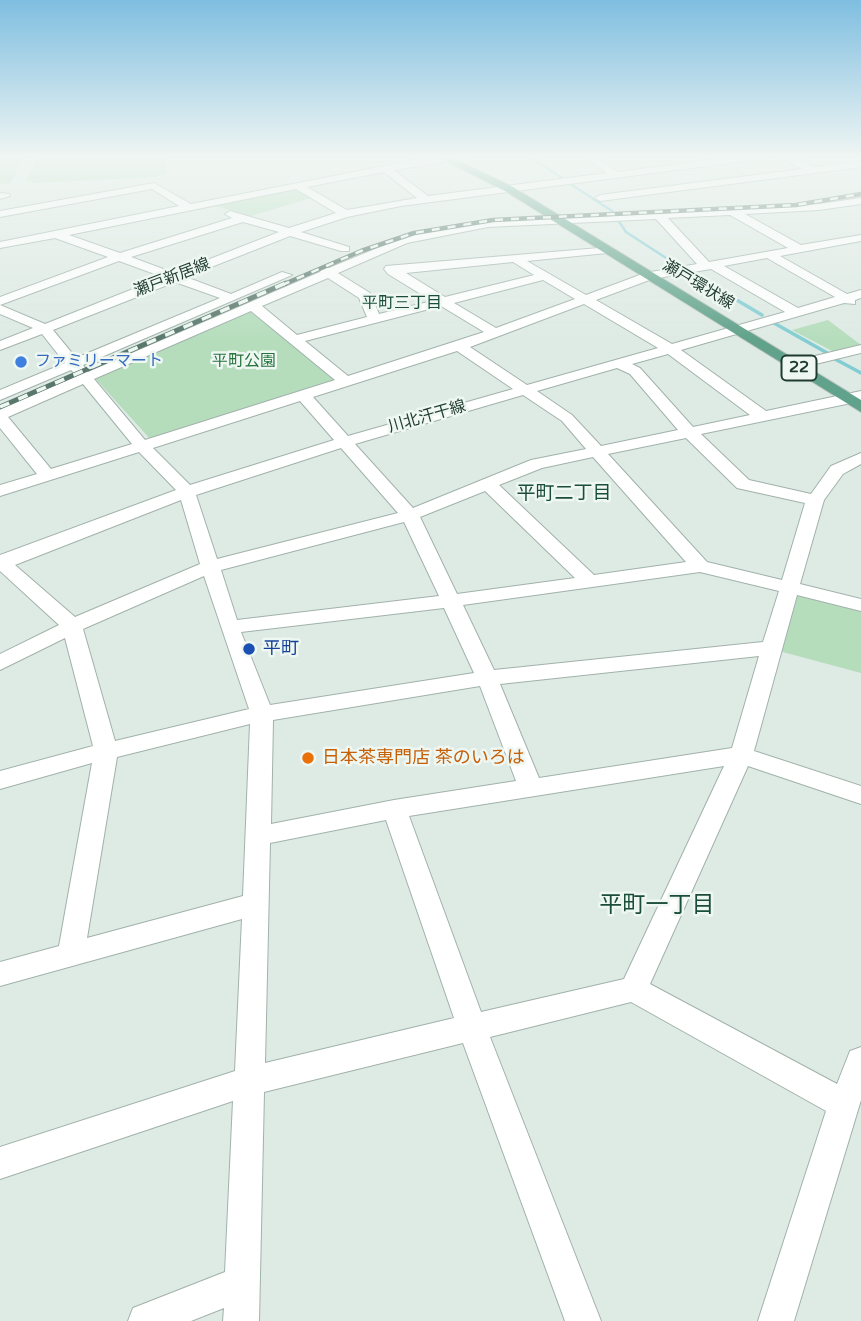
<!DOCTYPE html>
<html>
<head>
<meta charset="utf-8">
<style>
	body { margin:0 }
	canvas { display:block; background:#deeae4 }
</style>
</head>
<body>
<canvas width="861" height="1321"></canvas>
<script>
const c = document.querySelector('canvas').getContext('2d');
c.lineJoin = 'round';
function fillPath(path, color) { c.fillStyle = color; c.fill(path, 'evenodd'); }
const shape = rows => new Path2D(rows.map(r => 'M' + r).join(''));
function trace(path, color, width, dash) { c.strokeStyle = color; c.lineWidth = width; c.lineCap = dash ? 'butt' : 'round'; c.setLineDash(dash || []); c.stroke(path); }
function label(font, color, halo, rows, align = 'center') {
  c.font = font + ' "Varela Round","Noto Sans JP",sans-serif'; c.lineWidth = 5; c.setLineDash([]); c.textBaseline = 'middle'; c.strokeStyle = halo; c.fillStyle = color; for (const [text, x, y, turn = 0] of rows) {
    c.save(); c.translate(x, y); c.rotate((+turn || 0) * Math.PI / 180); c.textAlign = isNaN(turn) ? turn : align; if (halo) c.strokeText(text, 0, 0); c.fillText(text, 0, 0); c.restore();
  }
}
fillPath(shape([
	[0,156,23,156,11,183,0,184],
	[39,156,165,156,165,173,156,177,35,183,26,181],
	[295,187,314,197,251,216,212,205],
	[252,308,340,381,151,440,94,377],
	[828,320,861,345,861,346,836,353,792,330],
	[796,592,861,608,861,673,779,651]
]), '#b5ddbc');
trace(shape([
	[529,156,562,178],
	[572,185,612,211,626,232,680,267],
	[688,272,711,285]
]), '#82cdd3', 2.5);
trace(shape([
	[708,283,762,315],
	[774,323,829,354],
	[835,359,861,373]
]), '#82cdd3', 3.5);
const minor = shape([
	[435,156,482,156,394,170,428,196,607,173,582,156,593,156,618,172,739,156,765,156,760,159,401,206,347,217,301,232,349,247,349,251,341,251,290,236,186,277,231,294,282,272,292,275,83,365,88,372,320,272,322,268,329,268,404,237,488,221,819,204,861,198,861,204,819,210,745,214,801,245,861,235,861,241,780,256,847,294,861,290,861,298,855,300,855,304,844,303,681,350,766,411,861,391,861,401,701,434,749,480,811,494,831,466,861,453,861,464,843,474,824,500,800,584,861,599,861,611,797,595,754,751,861,786,861,804,748,766,650,984,837,1084,850,1051,861,1047,861,1100,794,1321,758,1321,826,1111,631,1002,490,1037,601,1321,565,1321,463,1043,264,1092,259,1321,223,1321,224,1308,191,1321,128,1321,133,1308,225,1272,233,1101,0,1179,0,1147,235,1071,242,919,0,986,0,962,59,946,92,763,0,789,0,771,93,746,65,638,0,670,0,654,59,625,0,571,0,555,176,490,139,452,0,496,0,485,37,474,0,428,0,409,77,376,71,370,0,400,0,390,65,363,42,334,0,350,0,341,33,328,0,314,0,305,45,324,163,277,119,261,0,305,0,297,108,257,55,238,0,248,0,242,179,206,152,189,0,217,0,211,154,183,191,204,435,156],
	[384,172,417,198,347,210,307,187,384,172],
	[296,189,336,213,289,228,230,211,225,214,232,218,120,253,69,235,296,189],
	[730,215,788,248,709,262,668,218,730,215],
	[656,219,697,264,645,273,586,295,527,261,607,253,613,249,611,247,386,266,384,269,388,274,432,301,379,314,370,293,338,273,407,243,488,227,656,219],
	[243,222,279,232,174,273,131,257,243,222],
	[767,258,835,297,798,308,724,266,767,258],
	[513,262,534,275,445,297,406,273,513,262],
	[711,269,785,312,672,344,596,300,652,279,711,269],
	[328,278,359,298,367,317,297,335,262,306,328,278],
	[543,280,575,299,496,328,454,303,543,280],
	[175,282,220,298,76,358,53,330,175,282],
	[584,304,658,348,527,385,470,347,584,304],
	[441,306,484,332,348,376,305,341,441,306],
	[251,311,335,380,145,440,94,379,251,311],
	[457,351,513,389,348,436,313,397,457,351],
	[668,354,750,415,693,427,640,368,632,364,668,354],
	[617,368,630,374,678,430,601,446,572,415,537,391,617,368],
	[83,384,132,444,51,469,8,417,83,384],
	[523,395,562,421,586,449,531,460,413,508,355,444,523,395],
	[300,401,334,440,190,485,153,448,300,401],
	[686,438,737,488,805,503,782,580,707,562,608,454,686,438],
	[341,448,398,513,217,559,196,495,341,448],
	[593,457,686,562,594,575,499,485,542,468,593,457],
	[485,491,575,578,457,594,420,517,485,491],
	[181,500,200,564,75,617,15,565,181,500],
	[404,522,439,596,237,620,221,570,404,522],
	[700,572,779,591,763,642,494,670,463,605,700,572],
	[204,576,249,709,115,741,83,629,204,576],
	[444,608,474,673,270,705,241,632,444,608],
	[759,656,732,748,539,778,500,684,759,656],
	[480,686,516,781,394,800,271,824,273,720,480,686],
	[250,724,243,896,87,938,117,757,250,724],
	[724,766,624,979,481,1012,409,816,724,766],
	[386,820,454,1018,265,1063,270,843,386,820],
	[778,156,790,156,814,167,861,161,861,167,600,201,595,198,600,195,802,169,778,156],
	[0,193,9,194,10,196,0,199,0,193],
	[861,345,861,353,795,369,788,365,790,362,861,345]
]);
const major = shape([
	[436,156,448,156,513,187,861,400,861,412,505,191,436,156]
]);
trace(minor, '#a1b2ab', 2);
trace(major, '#bcc4c1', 2);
fillPath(minor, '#fff');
fillPath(major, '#60a28b');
const railFar1 = shape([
	[282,285,361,251,414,233,493,220,796,205,861,194]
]);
const rail = shape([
	[0,407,286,283]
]);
trace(railFar1, '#59776c', 4.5);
trace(rail, '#59776c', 5);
trace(railFar1, '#eef7f2', 2.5, [8]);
trace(rail, '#eef7f2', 3.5, [10]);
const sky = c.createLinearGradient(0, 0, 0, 341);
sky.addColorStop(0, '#7fbee0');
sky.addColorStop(0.46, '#f0f6f3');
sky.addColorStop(1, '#f0f6f300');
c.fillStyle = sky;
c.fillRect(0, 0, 861, 341);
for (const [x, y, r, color] of [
	[21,362,7,"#3f7fe0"],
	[249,649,7,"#1a4fb4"],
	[308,758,7,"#e8710a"]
]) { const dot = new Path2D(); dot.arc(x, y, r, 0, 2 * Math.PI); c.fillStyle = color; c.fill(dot); trace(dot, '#eef7f2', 2.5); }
label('16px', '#1f3a31', '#eef7f2', [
	["瀬戸新居線",172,278,-21],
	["瀬戸環状線",698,285,31],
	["川北汗干線",427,417,-16]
]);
label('16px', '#1a4d3c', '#eef7f2', [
	["平町三丁目",402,304]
]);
label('16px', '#366cbe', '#eef7f2', [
	["ファミリーマート",35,362]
], 'left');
label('16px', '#27733e', '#eef7f2', [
	["平町公園",244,362]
]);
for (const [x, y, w] of [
	[799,368,35]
]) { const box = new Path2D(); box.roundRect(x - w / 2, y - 12.5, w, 25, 5); c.fillStyle = '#eef7f2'; c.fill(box); trace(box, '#1f3a31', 2); }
label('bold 16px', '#1f3a31', null, [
	["22",799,368]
]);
label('18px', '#164399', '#eef7f2', [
	["平町",263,649]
], 'left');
label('18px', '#c56008', '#eef7f2', [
	["日本茶専門店 茶のいろは",322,758]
], 'left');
label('19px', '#1a4d3c', '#eef7f2', [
	["平町二丁目",564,494]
]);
label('23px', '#1a4d3c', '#eef7f2', [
	["平町一丁目",657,906]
]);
</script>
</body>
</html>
